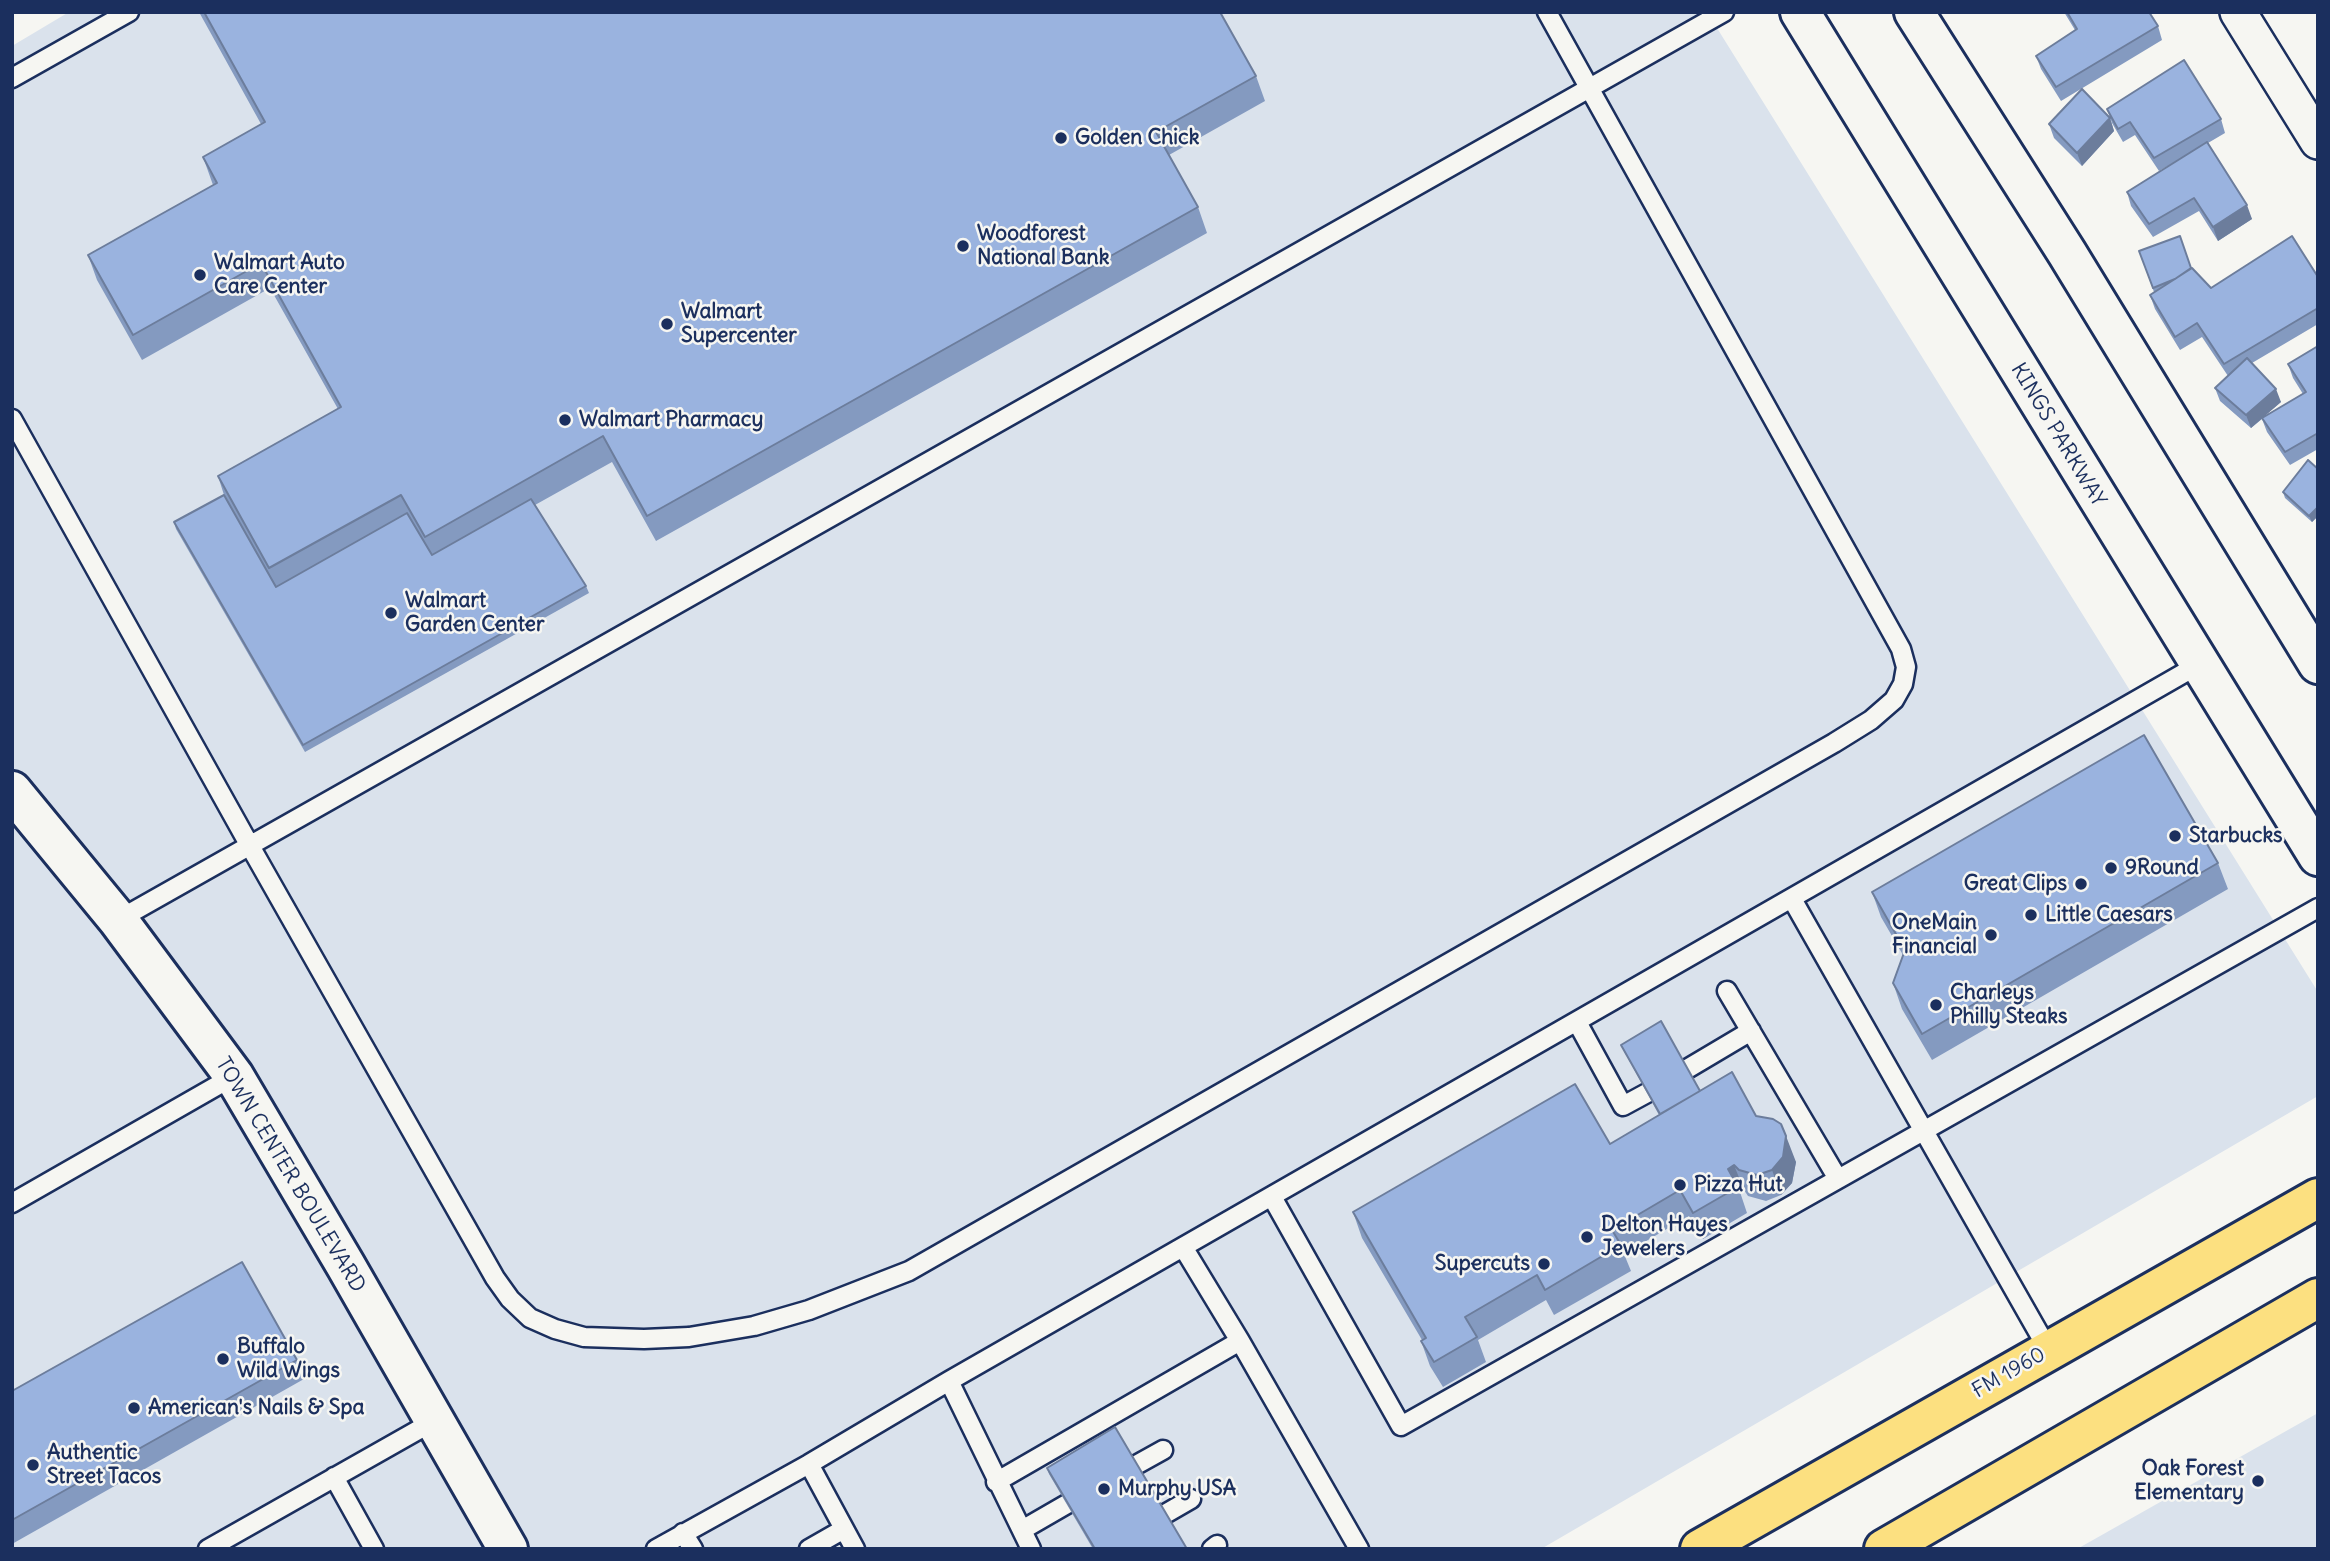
<!DOCTYPE html>
<html>
<head>
<meta charset="utf-8">
<style>
	body { margin:0 }
	#map { position:relative; width:2330px; height:1561px; overflow:hidden; background:#f6f6f2; font-family:Delius,sans-serif }
	canvas { display:block }
	.frame { position:absolute; inset:0; border:14px solid #1b2f5e; pointer-events:none }
</style>
</head>
<body>
<div id="map">
<canvas width="2330" height="1561"></canvas>
<div class="frame"></div>
</div>
<script>
const c = document.querySelector('canvas').getContext('2d');
c.lineJoin = 'round';
function fillPath(path, color) { c.fillStyle = color; c.fill(path, 'evenodd'); }
const shape = rows => new Path2D(rows.map(r => 'M' + r).join(''));
function trace(path, color, width, dash) { c.strokeStyle = color; c.lineWidth = width; c.lineCap = dash ? 'butt' : 'round'; c.setLineDash(dash || []); c.stroke(path); }
function label(font, color, halo, rows, align = 'center') {
  c.font = font + ' Delius,sans-serif'; c.lineWidth = 5; c.setLineDash([]); c.textBaseline = 'middle'; c.strokeStyle = halo; c.fillStyle = color; for (const [text, x, y, turn = 0] of rows) {
    c.save(); c.translate(x, y); c.rotate((+turn || 0) * Math.PI / 180); c.textAlign = isNaN(turn) ? turn : align; if (halo) c.strokeText(text, 0, 0); c.fillText(text, 0, 0); c.restore();
  }
}
fillPath(shape([
	[69,12,1707,12,2318,992,2318,1096,1541,1549,12,1549,12,46],
	[2318,1413,2318,1549,2077,1549]
]), '#dae2ec');
const lane = shape([
	[12,78,129,12],
	[12,419,250,846,495,1278,510,1299,530,1318,555,1329,584,1337,644,1339,689,1337,754,1326,809,1310,909,1271,1834,743,1871,720,1894,700,1903,684,1906,667,1901,649,1547,12],
	[1792,899,2049,1351],
	[118,920,1724,12],
	[1727,991,1838,1179],
	[1577,1022,1623,1106,1647,1093],
	[1687,1069,1751,1031],
	[1272,1197,1401,1426,2318,908],
	[12,1203,234,1076],
	[1183,1247,1240,1341,1359,1549],
	[949,1381,1031,1549],
	[809,1464,855,1549],
	[1136,1465,1163,1450],
	[334,1477,374,1549],
	[996,1482,1240,1341],
	[1165,1514,1191,1499],
	[1022,1530,1067,1504],
	[683,1533,693,1549],
	[208,1549,434,1421],
	[656,1549,809,1464,949,1381,2198,665],
	[809,1549,844,1529],
	[1212,1549,1217,1545]
]);
const street = shape([
	[2238,12,2318,141]
]);
const secondary = shape([
	[1800,12,2318,856],
	[1914,12,2067,253,2318,664],
	[12,791,118,920,234,1076,346,1266,508,1549]
]);
const primary = shape([
	[1700,1549,2318,1198],
	[1884,1549,2318,1298]
]);
trace(lane, '#1b2f5e', 23);
trace(street, '#1b2f5e', 40);
trace(secondary, '#1b2f5e', 44);
trace(primary, '#1b2f5e', 44);
trace(lane, '#f6f6f2', 18);
trace(street, '#f6f6f2', 35);
trace(secondary, '#f6f6f2', 38);
trace(primary, '#fce080', 38);
fillPath(shape([
	[199,12,1220,12,1256,76,1265,101,1169,155,1198,207,1207,233,656,541,612,462,535,505,586,586,589,593,305,752,176,529,174,522,224,495,218,476,338,409,270,288,142,360,97,280,88,255,213,185,203,157,261,124],
	[2064,12,2149,12,2158,26,2162,40,2061,101,2041,69,2036,56,2075,30],
	[2107,109,2221,119,2225,133,2208,143,2252,219,2218,241,2199,211,2153,237,2131,206,2127,192,2189,154,2159,171,2135,135,2123,142,2112,123],
	[2110,118,2114,131,2082,166,2054,138,2049,124],
	[2139,251,2191,268,2211,288,2318,277,2318,324,2252,363,2281,402,2263,417,2303,394,2293,378,2288,364,2318,346,2318,449,2290,465,2267,432,2262,419,2251,428,2220,401,2215,388,2228,376,2202,337,2180,350,2155,309,2150,295,2154,292],
	[2318,469,2318,516,2312,522,2285,498,2283,492],
	[2218,863,2228,889,1932,1060,1902,1009,1893,983,1903,955,1881,917,1872,892],
	[1621,1045,1700,1091,1756,1116,1796,1162,1792,1183,1781,1195,1766,1201,1748,1196,1744,1190,1740,1192,1747,1213,1703,1239,1689,1216,1624,1254,1631,1271,1554,1315,1546,1300,1478,1340,1486,1362,1443,1387,1430,1366,1421,1341,1422,1340,1362,1238,1353,1212,1610,1144,1659,1115,1624,1051],
	[297,1360,304,1379,12,1544,12,1391],
	[1047,1468,1187,1549,1093,1549,1049,1474]
]), '#849ac0');
fillPath(shape([
	[2110,118,2114,131,2082,166,2077,153],
	[2247,205,2252,219,2218,241,2213,227],
	[2276,389,2281,402,2251,428,2246,415],
	[2318,507,2318,516,2312,522,2309,516],
	[1786,1136,1796,1162,1792,1183,1781,1195,1772,1170],
	[1734,1165,1744,1190,1740,1192,1728,1169]
]), '#6c7d9c');
const building = shape([
	[204,12,1220,12,1256,76,1156,132,1198,207,647,516,603,436,425,537,401,495,269,568,218,476,341,407,261,263,133,335,88,255,217,183,203,157,265,122,204,12],
	[2067,12,2149,12,2158,26,2056,87,2036,56,2077,29,2067,12],
	[2184,60,2221,119,2154,158,2130,122,2118,129,2107,109,2184,60],
	[2082,89,2110,118,2077,153,2049,124,2082,89],
	[2207,142,2247,205,2213,227,2194,198,2149,224,2127,192,2207,142],
	[2180,236,2191,268,2175,279,2153,288,2139,251,2180,236],
	[2292,236,2318,277,2318,308,2224,364,2197,323,2175,337,2150,295,2192,268,2211,288,2292,236],
	[2318,346,2318,433,2285,452,2262,418,2306,392,2288,364,2318,346],
	[2247,358,2276,389,2246,415,2215,388,2247,358],
	[2308,460,2318,469,2318,507,2309,516,2283,492,2308,460],
	[224,495,276,587,407,513,432,555,531,499,586,586,303,745,174,522,224,495],
	[2144,735,2218,863,1922,1034,1893,983,1905,950,1872,892,2144,735],
	[1661,1021,1700,1091,1660,1114,1621,1045,1661,1021],
	[1732,1072,1756,1116,1773,1119,1781,1124,1786,1136,1783,1157,1772,1170,1757,1175,1739,1170,1734,1165,1728,1169,1738,1187,1693,1213,1680,1190,1612,1230,1621,1245,1545,1290,1537,1275,1465,1317,1477,1337,1434,1362,1421,1341,1426,1338,1353,1212,1575,1084,1610,1144,1732,1072],
	[242,1262,297,1360,12,1520,12,1391,242,1262],
	[1115,1427,1187,1549,1095,1549,1047,1468,1115,1427]
]);
fillPath(building, '#9ab3df');
trace(building, '#6c7d9c', 2);
for (const [x, y, r, color] of [
	[1061,138,7,"#1b2f5e"],
	[963,246,7,"#1b2f5e"],
	[200,275,7,"#1b2f5e"],
	[667,324,7,"#1b2f5e"],
	[565,420,7,"#1b2f5e"],
	[391,613,7,"#1b2f5e"],
	[2175,836,7,"#1b2f5e"],
	[2111,868,7,"#1b2f5e"],
	[2081,884,7,"#1b2f5e"],
	[2031,915,7,"#1b2f5e"],
	[1991,935,7,"#1b2f5e"],
	[1936,1005,7,"#1b2f5e"],
	[1680,1185,7,"#1b2f5e"],
	[1587,1237,7,"#1b2f5e"],
	[1544,1264,7,"#1b2f5e"],
	[223,1359,7,"#1b2f5e"],
	[134,1408,7,"#1b2f5e"],
	[33,1465,7,"#1b2f5e"],
	[2258,1481,7,"#1b2f5e"],
	[1104,1489,7,"#1b2f5e"]
]) { const dot = new Path2D(); dot.arc(x, y, r, 0, 2 * Math.PI); c.fillStyle = color; c.fill(dot); trace(dot, '#f6f6f2', 2.5); }
label('bold 21px', '#1b2f5e', '#f6f6f2', [
	["Golden Chick",1075,138],
	["Woodforest",977,234],
	["National Bank",977,258],
	["Walmart Auto",214,263],
	["Care Center",214,287],
	["Walmart",681,312],
	["Supercenter",681,336],
	["Walmart Pharmacy",579,420],
	["Walmart",405,601],
	["Garden Center",405,625],
	["Starbucks",2189,836],
	["9Round",2125,868],
	["Great Clips",2067,884,"right"],
	["Little Caesars",2045,915],
	["OneMain",1977,923,"right"],
	["Financial",1977,947,"right"],
	["Charleys",1950,993],
	["Philly Steaks",1950,1017],
	["Pizza Hut",1694,1185],
	["Delton Hayes",1601,1225],
	["Jewelers",1601,1249],
	["Supercuts",1530,1264,"right"],
	["Buffalo",237,1347],
	["Wild Wings",237,1371],
	["American's Nails & Spa",148,1408],
	["Authentic",47,1453],
	["Street Tacos",47,1477],
	["Oak Forest",2244,1469,"right"],
	["Elementary",2244,1493,"right"],
	["Murphy USA",1118,1489]
], 'left');
label('21px', '#1b2f5e', '#f6f6f2', [
	["KINGS PARKWAY",2058,435,59],
	["TOWN CENTER BOULEVARD",290,1175,59],
	["FM 1960",2009,1373,-30]
]);
</script>
</body>
</html>
